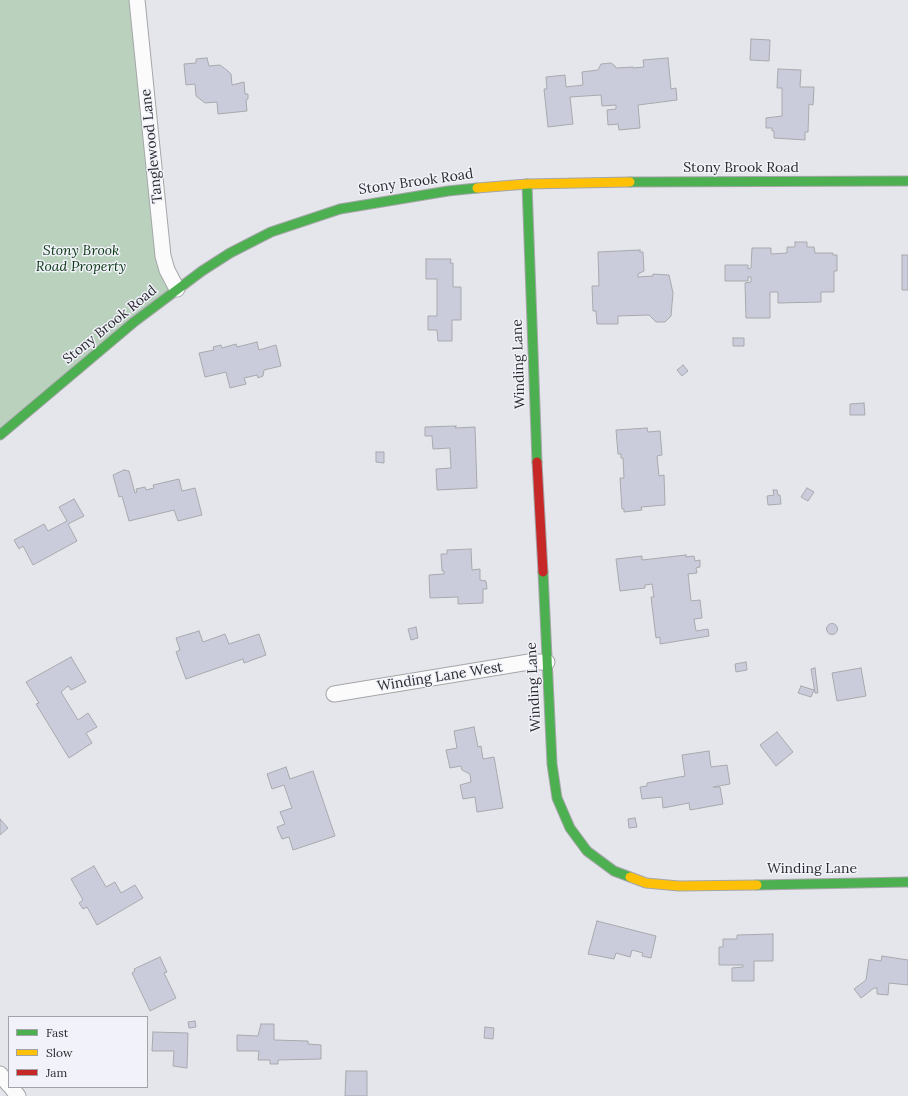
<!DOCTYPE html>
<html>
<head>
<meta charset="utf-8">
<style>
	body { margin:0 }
	#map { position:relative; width:908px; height:1096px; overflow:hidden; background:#e5e6eb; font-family:Lora,serif }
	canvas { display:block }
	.legend { position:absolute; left:8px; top:1016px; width:140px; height:72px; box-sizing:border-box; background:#f1f2fa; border:1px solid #a2a3a9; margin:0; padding:5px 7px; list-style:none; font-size:12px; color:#2c2c30 }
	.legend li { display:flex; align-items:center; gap:8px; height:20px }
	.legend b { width:20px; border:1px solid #a2a3a9 }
</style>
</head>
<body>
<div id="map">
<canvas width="908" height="1096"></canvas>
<ul class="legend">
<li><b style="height:5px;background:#4caf50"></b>Fast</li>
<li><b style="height:5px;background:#ffc107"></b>Slow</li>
<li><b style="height:5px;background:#c62828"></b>Jam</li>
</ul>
</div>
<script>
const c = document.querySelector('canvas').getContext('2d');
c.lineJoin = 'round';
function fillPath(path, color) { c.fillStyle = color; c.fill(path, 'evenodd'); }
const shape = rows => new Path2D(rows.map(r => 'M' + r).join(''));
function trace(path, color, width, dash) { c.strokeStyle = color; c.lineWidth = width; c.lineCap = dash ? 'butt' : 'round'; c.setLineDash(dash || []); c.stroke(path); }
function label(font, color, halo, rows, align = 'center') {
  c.font = font + ' Lora,serif'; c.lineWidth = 3; c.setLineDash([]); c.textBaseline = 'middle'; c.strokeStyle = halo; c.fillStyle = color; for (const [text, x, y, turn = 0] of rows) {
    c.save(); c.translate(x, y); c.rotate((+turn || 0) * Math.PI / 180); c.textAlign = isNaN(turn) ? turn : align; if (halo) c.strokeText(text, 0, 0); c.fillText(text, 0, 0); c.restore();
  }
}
fillPath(shape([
	[0,0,141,0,170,291,0,437]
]), '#bad1bd');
const building = shape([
	[751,39,770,40,769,61,750,60,751,39],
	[207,58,209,66,220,65,228,71,231,74,232,85,244,82,245,94,248,94,248,99,246,100,247,111,218,114,217,102,205,103,196,96,195,84,186,85,184,64,196,63,196,59,207,58],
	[668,58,671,89,676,88,677,100,638,105,640,128,619,130,618,124,608,125,607,110,616,109,616,105,602,106,601,95,570,97,573,124,548,127,544,89,547,89,546,77,565,75,566,87,583,85,582,72,598,70,601,64,611,63,615,66,616,68,633,67,633,68,644,67,643,60,668,58],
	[778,69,801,70,800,87,814,87,813,105,809,104,808,132,805,132,805,140,774,138,774,131,772,131,772,128,766,128,766,118,782,116,782,88,777,88,778,69],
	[795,242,807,242,807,247,814,247,815,253,833,253,833,255,837,255,837,271,834,271,834,292,821,292,821,302,778,303,778,292,770,292,770,318,746,318,745,283,751,282,751,277,748,277,748,281,725,281,725,265,748,265,748,269,751,268,752,248,771,248,771,254,787,253,787,247,795,247,795,242],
	[640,250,640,252,643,252,644,271,638,274,638,277,653,276,653,274,669,275,673,293,671,316,665,322,656,322,649,315,618,316,618,324,597,324,596,311,593,311,592,286,599,286,598,252,640,250],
	[902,255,908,255,908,290,902,290,902,255],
	[426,259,451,259,450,263,453,263,453,287,461,287,461,320,452,320,452,341,438,341,437,330,428,330,428,316,437,316,437,279,426,279,426,259],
	[733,338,744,338,744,346,733,346,733,338],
	[257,342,259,350,276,345,281,366,264,370,263,376,258,378,257,375,244,378,246,384,230,388,226,372,205,377,199,353,214,350,213,347,221,345,222,348,236,344,237,347,257,342],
	[683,365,688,371,682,376,677,370,683,365],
	[864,403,865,415,850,415,850,404,864,403],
	[456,426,455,428,475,427,477,488,437,490,436,469,451,468,450,448,433,449,432,436,425,436,425,427,456,426],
	[647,428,648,432,660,431,662,455,657,456,659,476,664,475,665,505,641,507,642,510,624,512,624,509,622,509,620,478,624,478,623,458,621,458,621,454,618,454,616,430,647,428],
	[376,452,384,452,384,463,376,462,376,452],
	[124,470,129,471,135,493,137,492,136,489,145,487,146,490,154,488,153,485,179,479,182,491,195,488,202,515,178,521,174,510,129,521,122,496,119,497,113,475,124,470],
	[807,488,814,492,808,501,801,497,807,488],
	[773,490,777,490,778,495,780,495,781,504,768,505,767,496,774,495,773,490],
	[74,499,84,516,68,524,77,541,33,565,23,546,19,549,14,540,44,524,48,531,67,521,59,507,74,499],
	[471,549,472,570,480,569,480,580,486,581,487,589,483,589,483,603,458,604,458,597,430,598,429,575,444,574,444,571,442,571,441,554,447,554,447,550,471,549],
	[686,555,686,557,694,556,695,561,700,560,700,567,696,568,697,573,688,574,691,601,700,600,702,618,694,619,696,631,708,629,709,636,660,644,660,637,656,638,651,597,654,597,652,584,645,585,645,588,620,591,616,559,642,556,642,560,686,555],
	'826.5 629a5.5 5.5 0 1 1 11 0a5.5 5.5 0 1 1-11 0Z',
	[416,627,418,638,411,640,408,629,416,627],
	[199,631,203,642,225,634,229,644,259,634,266,655,244,663,243,659,186,679,176,652,180,650,176,638,199,631],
	[71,657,86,682,71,690,68,686,61,692,78,720,88,713,97,727,86,733,92,743,69,758,36,704,39,703,26,682,71,657],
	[746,662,747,670,736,672,735,664,746,662],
	[815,668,818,693,815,693,811,669,815,668],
	[861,668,866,696,837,701,832,673,861,668],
	[801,686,814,690,811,697,798,693,801,686],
	[474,727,478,747,481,746,483,759,494,757,503,808,477,812,475,797,463,799,460,785,471,782,470,774,462,770,461,766,450,768,446,750,457,748,454,731,474,727],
	[777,732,793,752,776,766,760,745,777,732],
	[709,751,711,767,727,765,730,784,713,787,720,787,723,804,690,810,689,803,663,808,662,797,642,799,640,787,647,786,647,783,685,776,682,755,709,751],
	[286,767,290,779,313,771,335,836,293,850,289,837,282,839,277,827,285,824,280,812,292,808,284,785,272,789,267,774,286,767],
	[635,818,637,827,629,828,628,819,635,818],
	[0,819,8,828,0,835,0,819],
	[94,866,106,887,115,882,121,893,135,885,143,898,97,925,87,907,83,909,79,903,83,900,71,879,94,866],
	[597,921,656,936,651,958,642,956,643,953,632,950,630,957,616,953,614,959,588,954,597,921],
	[773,934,773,961,754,961,754,981,732,981,732,968,743,967,743,965,719,965,719,947,723,947,723,939,737,939,737,935,773,934],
	[882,956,908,960,908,985,889,983,888,995,877,994,877,988,874,988,861,998,854,989,866,980,869,959,881,961,882,956],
	[160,957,167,972,164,973,176,998,150,1011,132,973,135,971,134,969,160,957],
	[195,1021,196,1027,189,1028,188,1022,195,1021],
	[261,1024,274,1024,274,1040,308,1041,308,1044,321,1045,321,1059,278,1060,278,1064,270,1064,270,1060,258,1060,259,1051,237,1051,237,1035,258,1036,261,1024],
	[485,1027,494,1028,493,1039,484,1038,485,1027],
	[153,1032,188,1033,187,1068,173,1066,174,1051,152,1051,153,1032],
	[346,1071,367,1071,367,1096,345,1096,346,1071]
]);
fillPath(building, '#caccdc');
trace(building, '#a8a9ad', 1);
const street = shape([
	[137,0,163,256,167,270,177,289],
	[334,694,529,662,547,662],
	[0,1074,9,1085],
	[11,1087,18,1096]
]);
const fast = shape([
	[630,182,908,181],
	[527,184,537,462],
	[0,435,134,322,202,271,230,253,271,232,340,209,448,191,477,188],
	[543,572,552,764,557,798,570,828,587,851,614,871,630,877],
	[757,885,908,882]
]);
const slow = shape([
	[477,188,527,184,630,182],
	[630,877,646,883,679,886,757,885]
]);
const jam = shape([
	[537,462,543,572]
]);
trace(street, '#a5a6a9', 17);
trace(fast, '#a5a6a9', 11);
trace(slow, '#a5a6a9', 11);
trace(jam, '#a5a6a9', 11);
trace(street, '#fbfbfc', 15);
trace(fast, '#4caf50', 9);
trace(slow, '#ffc107', 9);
trace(jam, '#c62828', 9);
label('14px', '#2c2c30', '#f1f2fa', [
	["Tanglewood Lane",152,146,-96],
	["Stony Brook Road",741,168],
	["Stony Brook Road",416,182,-8],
	["Stony Brook Road",110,325,-39],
	["Winding Lane",519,364,-92],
	["Winding Lane West",440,677,-9],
	["Winding Lane",534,687,-93],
	["Winding Lane",812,869]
]);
label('italic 14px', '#083711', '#f1f2fa', [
	["Stony Brook",81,251],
	["Road Property",81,267]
]);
</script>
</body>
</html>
